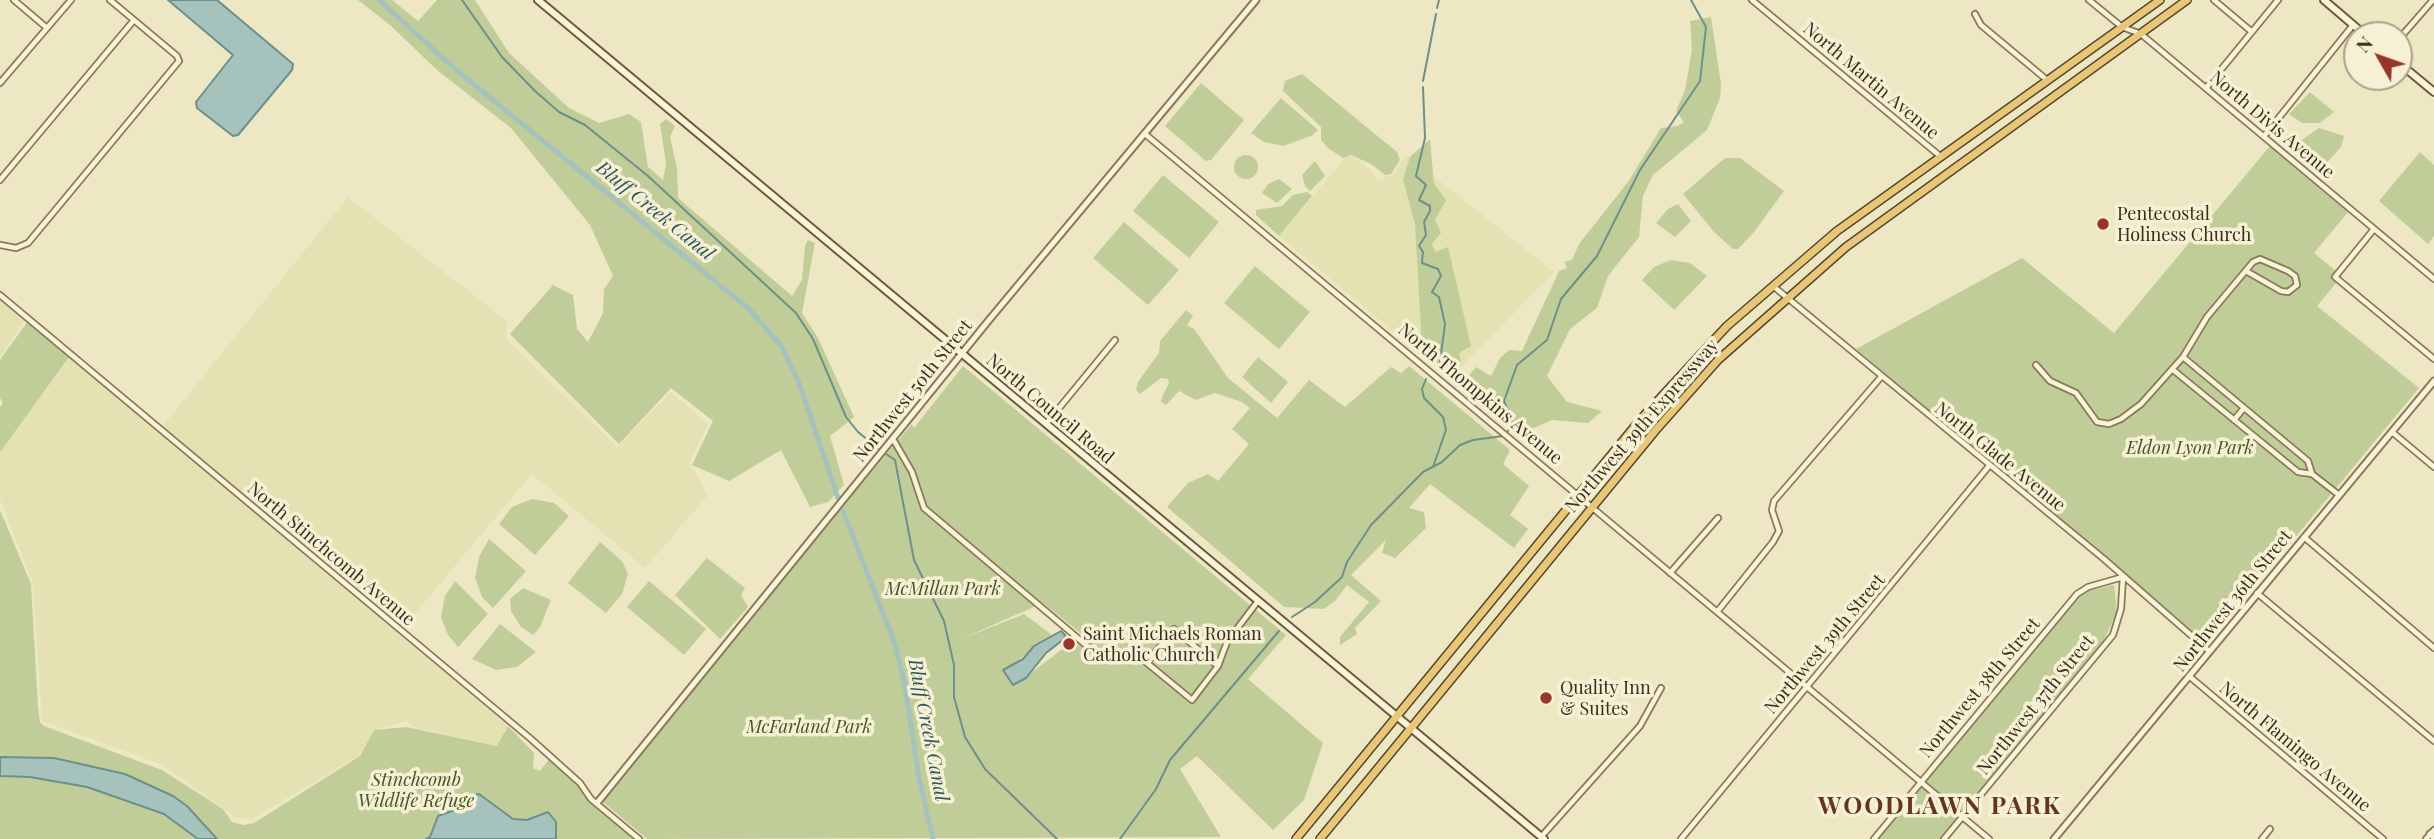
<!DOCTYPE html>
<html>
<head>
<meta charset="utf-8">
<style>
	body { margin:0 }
	#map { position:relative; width:2434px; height:839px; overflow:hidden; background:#eee7c4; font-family:"Playfair Display",serif }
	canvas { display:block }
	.north { position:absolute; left:2343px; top:21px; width:70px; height:70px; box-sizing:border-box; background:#f6f0d4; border:2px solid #aaa28c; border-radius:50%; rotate:310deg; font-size:19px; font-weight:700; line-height:28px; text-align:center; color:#392e1f }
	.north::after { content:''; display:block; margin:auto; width:24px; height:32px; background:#99352a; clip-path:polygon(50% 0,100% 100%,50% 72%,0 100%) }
</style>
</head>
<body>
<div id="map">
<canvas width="2434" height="839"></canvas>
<div class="north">N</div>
</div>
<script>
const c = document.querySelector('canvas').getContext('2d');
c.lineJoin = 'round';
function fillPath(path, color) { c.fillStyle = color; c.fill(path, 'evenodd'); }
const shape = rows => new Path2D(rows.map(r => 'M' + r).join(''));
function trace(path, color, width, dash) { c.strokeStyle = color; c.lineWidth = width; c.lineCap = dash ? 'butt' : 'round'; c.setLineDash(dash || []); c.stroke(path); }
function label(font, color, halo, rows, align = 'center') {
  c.font = font + ' "Playfair Display",serif'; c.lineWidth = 7; c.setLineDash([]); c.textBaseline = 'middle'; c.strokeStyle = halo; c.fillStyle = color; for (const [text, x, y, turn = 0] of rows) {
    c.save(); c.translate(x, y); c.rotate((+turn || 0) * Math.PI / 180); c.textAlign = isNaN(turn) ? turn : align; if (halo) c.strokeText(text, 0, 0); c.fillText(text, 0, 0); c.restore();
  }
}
fillPath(shape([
	[1406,154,1554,272,1450,379,1279,236,1346,157,1352,156,1373,172,1375,179,1383,182,1385,176,1393,176],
	[348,197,507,321,506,338,617,447,671,392,708,425,689,462,708,495,645,568,532,474,403,628,162,427],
	[0,301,24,321,0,357],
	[70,358,508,726,497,746,417,728,406,721,374,730,359,756,251,819,237,818,163,765,42,721,33,583,0,499,0,450]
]), '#e4e2b2');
fillPath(shape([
	[358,0,392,0,418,21,437,0,475,0,509,53,569,108,599,123,629,114,641,122,648,167,663,180,666,163,660,124,666,119,675,126,670,137,677,168,678,198,792,296,802,280,805,246,808,240,815,243,802,313,818,338,854,417,830,436,844,485,828,502,810,507,781,450,729,481,692,465,713,421,671,388,619,444,510,334,553,285,573,295,577,329,588,342,603,313,604,289,613,276,590,225,511,128,437,70,390,25],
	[1711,17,1721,84,1720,98,1707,130,1653,175,1643,196,1639,237,1608,276,1597,308,1570,329,1547,376,1567,402,1602,411,1588,423,1552,420,1524,432,1456,385,1464,381,1476,367,1491,376,1500,358,1509,350,1522,351,1559,271,1567,268,1564,262,1572,260,1579,244,1628,182,1661,128,1678,126,1684,122,1676,111,1685,90,1692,50,1690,21],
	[1302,74,1397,152,1400,160,1391,174,1385,175,1371,164,1351,155,1343,158,1328,148,1321,140,1321,127,1283,91,1285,81],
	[1201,83,1244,120,1211,160,1206,161,1165,126],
	[2310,92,2334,112,2320,123,2302,123,2289,114],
	[1281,98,1318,130,1311,136,1283,146,1264,142,1251,133],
	[2319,128,2344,136,2341,147,2323,167,2296,144],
	[1430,139,1434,184,1446,200,1435,220,1441,233,1432,244,1435,252,1448,247,1471,346,1459,353,1461,362,1449,376,1422,347,1415,224,1403,179,1410,157],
	[2270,146,2348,212,2314,253,2342,276,2317,306,2419,388,2207,644,1856,349,2022,258,2114,333],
	[2420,152,2434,165,2434,236,2428,244,2379,201],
	'1234 167a12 12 0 1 1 24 0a12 12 0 1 1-24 0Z',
	[1725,158,1740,158,1784,191,1754,232,1738,249,1733,249,1714,232,1683,194],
	[1315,161,1325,176,1310,191,1305,186,1302,175],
	[1163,175,1219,222,1189,258,1133,211],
	[1279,179,1292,189,1277,203,1262,193,1268,184],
	[1307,192,1312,196,1279,236,1256,215,1256,210,1282,206,1293,195],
	[1678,204,1691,221,1675,237,1656,223,1668,209],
	[1124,222,1179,270,1148,305,1093,258],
	[1671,260,1690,263,1707,276,1674,310,1642,280,1654,267],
	[1255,266,1310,312,1279,349,1224,303],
	[1186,310,1193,316,1187,325,1194,329,1228,378,1277,418,1309,380,1345,407,1391,367,1401,373,1409,366,1510,450,1503,464,1529,486,1510,515,1528,529,1514,548,1430,484,1409,508,1424,512,1426,528,1395,558,1382,553,1386,540,1351,575,1381,601,1355,628,1357,634,1340,645,1340,637,1369,602,1347,585,1335,601,1324,609,1284,607,1167,507,1188,483,1208,474,1218,481,1249,444,1232,429,1250,408,1242,402,1215,393,1196,400,1179,391,1166,405,1161,402,1162,397,1169,383,1168,379,1161,378,1140,394,1136,390,1138,382,1159,353,1160,341],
	[28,321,70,356,0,452,0,407,3,403,0,398,0,360],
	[1258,357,1288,382,1271,403,1242,377],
	[963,366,1286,635,1248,679,1323,743,1304,800,1273,830,1197,756,1180,769,1221,837,647,839,603,802,852,495,912,424,914,428],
	[1043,603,1089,640,1069,644,1015,685,1013,664,1052,635,1024,614,961,639],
	[532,499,554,503,569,516,535,555,499,524,512,507],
	[0,510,31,584,38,707,40,722,44,726,162,770,223,809,232,822,244,825,254,823,360,756,374,730,406,727,497,746,508,726,534,753,533,768,540,771,549,759,578,786,587,799,635,839,0,839],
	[489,539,526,571,493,608,482,597,475,578,479,557],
	[600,542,622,561,628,574,622,594,606,613,568,583],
	[707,558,745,588,741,595,748,607,720,639,675,595],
	[455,581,488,614,458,647,448,635,441,617,445,596],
	[649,581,706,629,684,655,627,607],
	[2114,585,2117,612,2103,642,1940,839,1878,839,2072,602,2087,591],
	[523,588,551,600,540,627,533,635,521,627,511,611,510,599],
	[500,624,536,652,517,667,496,670,472,659]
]), '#c1cd98');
const water = shape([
	[168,0,217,0,293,64,292,70,238,135,233,136,197,108,196,102,233,55,168,0],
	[1061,631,1065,635,1064,639,1046,653,1026,678,1013,685,1003,670,1023,659,1034,646,1061,631],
	[0,757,54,758,125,774,173,796,187,806,217,839,198,839,164,814,87,787,30,777,0,776,0,757],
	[479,794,513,819,527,820,548,812,556,822,556,839,426,839,430,837,438,816,460,808,471,796,479,794]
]);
fillPath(water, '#a6c2bd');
trace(water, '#6d908b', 2);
trace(shape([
	[462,0,502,57,535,91,559,112,585,125,648,176,796,313,813,339,846,417,858,432,879,449],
	[1437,8,1439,0],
	[1423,81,1436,14],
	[1423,87,1425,138,1416,176,1426,185,1419,200,1430,206,1430,211,1424,222,1426,235,1419,246,1423,252,1422,263,1438,269,1441,276,1432,292,1439,297,1445,324,1440,362],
	[1426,379,1422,389,1424,398,1443,417,1446,430,1433,467],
	[1508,431,1512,420,1504,401,1517,365,1547,340,1561,299,1597,256,1640,170,1700,81,1706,27,1691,0],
	[886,454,895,460,914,560,944,621,954,665,954,697,965,737,985,769,1057,839],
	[1292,617,1315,602,1342,577,1347,562,1371,525,1423,472,1442,462,1460,445,1473,440,1503,436],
	[1120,839,1156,789,1170,760,1279,631]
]), '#6d908b', 2);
trace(shape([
	[379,0,455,69,749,309,782,347,799,383,838,498],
	[843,511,895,644,905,686,919,778,933,839]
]), '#a6c2bd', 5);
const minor = shape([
	[14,0,47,28],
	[1752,0,1940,156],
	[2089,0,2122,27,2141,34,2434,279],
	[2214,0,2252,32],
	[1975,14,1981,25,2047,80],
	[2399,39,2433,0],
	[0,83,71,0],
	[2206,88,2278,0],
	[1145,134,1989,839],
	[2265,135,2353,25],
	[0,180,134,20],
	[2374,229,2335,277,2434,359],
	[0,245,16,248,28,243,179,61,177,56,110,0],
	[1773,286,2104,559,2209,651],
	[0,295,531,739,580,783,591,799,639,839],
	[2183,357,2308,461,2312,474,2339,495],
	[2036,365,2050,381,2076,393,2097,422,2109,424,2121,419,2141,404,2183,357,2207,317,2253,262,2260,259,2288,271,2295,276,2297,285,2288,292,2281,291,2246,271],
	[2172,369,2298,472,2312,474],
	[2234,420,2244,408],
	[1046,424,1115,340],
	[2392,432,2434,467],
	[893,439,912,472,924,508,1093,651],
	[2304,537,2434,648],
	[1670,573,1718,518],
	[2257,593,2434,741],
	[1717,612,1773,542,1779,531,1772,510,1774,501,1881,377],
	[1218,666,1174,629,1147,663,1192,700,1218,666,1227,642,1258,601],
	[2189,676,2383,839],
	[1541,837,1640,726,1661,688],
	[1681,839,1989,466],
	[1874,839,2077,594,2088,587,2123,577,2121,609,2113,635,1944,839],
	[2262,839,2270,829],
	[2426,839,2434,830]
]);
const tertiary = shape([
	[597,803,989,320,1256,0],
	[2430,834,2434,838],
	[2054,839,2434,381]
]);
const secondary = shape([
	[538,0,1544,839],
	[2324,0,2365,35],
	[2399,63,2434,92]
]);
const trunk = shape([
	[1296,839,1640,420,1727,326,1837,231,2160,0],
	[1320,839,1655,431,1718,360,1846,247,2187,0]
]);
trace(minor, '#89795a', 8);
trace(tertiary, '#89795a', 9);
trace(secondary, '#6b5a3e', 10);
trace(trunk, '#57462f', 10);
trace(minor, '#f9f3d8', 4.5);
trace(tertiary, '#f9f3d8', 5);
trace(secondary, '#f9f3d8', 6);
trace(trunk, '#e8c878', 7);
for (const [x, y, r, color] of [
	[2103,224,7,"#99352a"],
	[1069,644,7,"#99352a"],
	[1546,698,7,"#99352a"]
]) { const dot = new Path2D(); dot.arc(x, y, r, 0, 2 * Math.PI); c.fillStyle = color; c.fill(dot); trace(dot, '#f6f0d4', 2.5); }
label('18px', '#392e1f', '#f6f0d4', [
	["North Martin Avenue",1871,81,40],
	["North Divis Avenue",2272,125,40],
	["Northwest 50th Street",913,391,-51],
	["North Thompkins Avenue",1480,394,40],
	["North Council Road",1050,409,40],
	["Northwest 39th Expressway",1642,426,-49],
	["North Glade Avenue",2000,457,39],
	["North Stinchcomb Avenue",331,554,40],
	["Northwest 36th Street",2233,601,-51],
	["Northwest 39th Street",1825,644,-50],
	["Northwest 38th Street",1980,688,-50],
	["Northwest 37th Street",2036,705,-51],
	["North Flamingo Avenue",2295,747,40]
]);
label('18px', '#392e1f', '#f6f0d4', [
	["Pentecostal",2117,214],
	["Holiness Church",2117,235],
	["Saint Michaels Roman",1083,634],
	["Catholic Church",1083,655],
	["Quality Inn",1560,688],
	["& Suites",1560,709]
], 'left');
label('italic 18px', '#445625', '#f6f0d4', [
	["Eldon Lyon Park",2190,448],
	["McMillan Park",943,589],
	["McFarland Park",809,727],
	["Stinchcomb",416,780],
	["Wildlife Refuge",416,801]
]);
label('italic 19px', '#2e5759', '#f6f0d4', [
	["Bluff Creek Canal",655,211,39],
	["Bluff Creek Canal",928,730,79]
]);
c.letterSpacing = '2px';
label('bold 24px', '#66351e', '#f6f0d4', [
	["WOODLAWN PARK",1940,807]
]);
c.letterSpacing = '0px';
</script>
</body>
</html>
